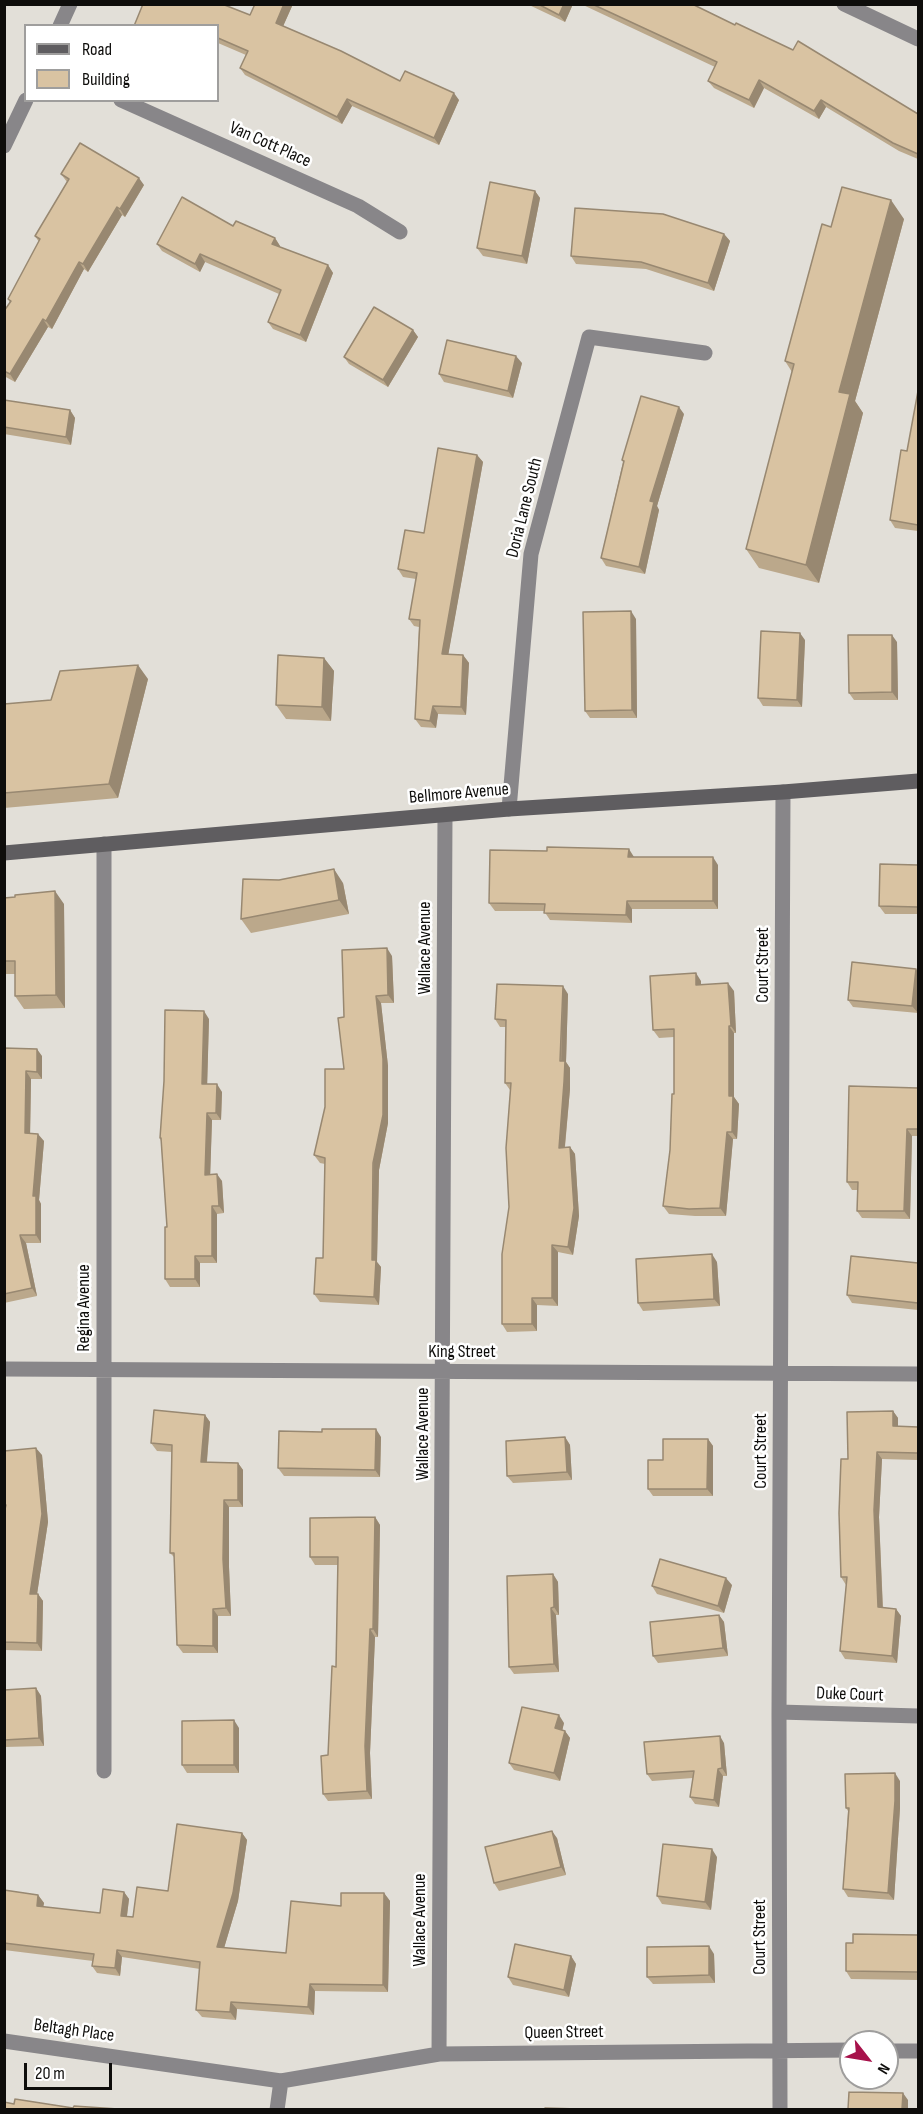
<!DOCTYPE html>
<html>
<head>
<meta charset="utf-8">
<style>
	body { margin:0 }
	#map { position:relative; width:923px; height:2114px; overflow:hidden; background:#e2dfd8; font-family:"Sofia Sans Condensed",sans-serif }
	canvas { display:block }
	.frame { position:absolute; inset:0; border:6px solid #0e0d0b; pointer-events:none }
	.legend { position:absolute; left:24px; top:24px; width:195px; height:78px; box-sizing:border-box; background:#fff; border:2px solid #9f9e9d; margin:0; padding:8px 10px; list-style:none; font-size:18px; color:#0e0d0b }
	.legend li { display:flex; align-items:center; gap:12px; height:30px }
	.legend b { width:30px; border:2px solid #9f9e9d }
	.north { position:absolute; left:839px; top:2030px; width:60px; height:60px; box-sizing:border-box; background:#fff; border:2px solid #9f9e9d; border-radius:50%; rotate:121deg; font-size:16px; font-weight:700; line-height:24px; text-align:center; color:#0e0d0b }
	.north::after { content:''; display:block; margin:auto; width:21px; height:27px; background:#a7124b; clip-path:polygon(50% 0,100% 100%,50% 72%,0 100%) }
	.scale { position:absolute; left:24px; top:2063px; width:88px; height:27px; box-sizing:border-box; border:3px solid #0e0d0b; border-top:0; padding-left:8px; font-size:18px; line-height:21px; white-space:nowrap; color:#0e0d0b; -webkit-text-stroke:4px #fff; paint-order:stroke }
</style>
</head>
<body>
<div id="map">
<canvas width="923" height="2114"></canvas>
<div class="frame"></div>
<ul class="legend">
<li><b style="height:8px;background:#5f5d60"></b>Road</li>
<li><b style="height:16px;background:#d9c3a2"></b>Building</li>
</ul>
<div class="north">N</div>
<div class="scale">20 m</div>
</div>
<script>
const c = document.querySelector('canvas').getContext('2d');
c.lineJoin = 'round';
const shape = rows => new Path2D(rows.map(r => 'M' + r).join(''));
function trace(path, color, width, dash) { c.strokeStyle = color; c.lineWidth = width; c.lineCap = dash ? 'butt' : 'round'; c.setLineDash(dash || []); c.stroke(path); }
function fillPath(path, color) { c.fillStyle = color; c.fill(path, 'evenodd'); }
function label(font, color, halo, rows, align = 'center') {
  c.font = font + ' "Sofia Sans Condensed",sans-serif'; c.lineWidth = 5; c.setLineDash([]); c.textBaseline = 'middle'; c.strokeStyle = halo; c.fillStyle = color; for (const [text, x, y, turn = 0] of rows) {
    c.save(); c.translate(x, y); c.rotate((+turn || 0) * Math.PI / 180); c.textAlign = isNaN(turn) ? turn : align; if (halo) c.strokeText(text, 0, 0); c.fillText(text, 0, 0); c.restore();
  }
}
trace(shape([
	[844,4,918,39],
	[121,100,358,206,400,232],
	[509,809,531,554,589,337,705,353],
	[4,1369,918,1374],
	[779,1712,918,1716],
	[104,1771,104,844],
	[4,2041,281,2081,439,2054,851,2050],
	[887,2051,918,2051],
	[439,2054,445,815],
	[277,2110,281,2081],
	[780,2110,779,1712,783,792]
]), '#888689', 15);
trace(shape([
	[60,26,70,4],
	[4,146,26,100]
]), '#888689', 15);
trace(shape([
	[4,853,509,809,783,792,918,781]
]), '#5f5d60', 15);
fillPath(shape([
	[255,4,293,4,283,26,400,81,459,100,439,145,352,106,342,124,245,75,240,68,246,55,218,43,218,26,250,15],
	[527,4,573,4,565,22],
	[581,4,692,4,918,114,918,159,899,151,826,107,819,119,764,88,754,108,714,88,708,81,715,67],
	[61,174,144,185,125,217,122,215,88,272,84,269,52,329,48,327,15,382,4,376,4,311,10,303,8,299,39,242,35,236,67,182],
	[535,191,540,198,527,264,483,256,477,248],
	[904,219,855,401,863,413,819,583,759,568,746,549,792,372,785,361,831,227],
	[233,226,275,238,280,246,280,247,328,265,333,273,306,342,273,329,268,322,279,294,205,262,200,272,162,251,157,244],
	[724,234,730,241,714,291,646,269,576,264,571,256],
	[413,330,418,337,388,387,349,364,344,357],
	[522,363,513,398,444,382,439,374],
	[918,391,918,531,895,528,890,520,907,451],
	[4,400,70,410,75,418,71,445,4,434],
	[684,414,657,506,659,510,645,574,606,566,601,558,623,462,622,460],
	[477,455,483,462,448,655,463,655,469,663,466,715,438,714,436,728,421,727,415,719,419,627,414,626,409,619,416,579,403,577,398,569,424,533],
	[636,619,637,718,590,718,585,711],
	[805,640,802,707,763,706,758,698],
	[897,642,898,700,854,700,849,693],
	[324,658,334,671,331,721,286,719,276,705],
	[148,679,118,798,4,808,4,704,51,700],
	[634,857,718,865,718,909,632,909,632,923,550,920,544,911,495,911,489,903],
	[918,865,918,914,885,914,879,906],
	[343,883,349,914,251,933,241,919],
	[15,897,64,904,65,1008,24,1009,15,996,15,974,4,974,4,898],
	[392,956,394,1003,381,1003,388,1066,388,1123,379,1170,377,1262,381,1267,379,1305,320,1302,314,1294,323,1258,325,1164,320,1163,314,1155,344,1069,344,1017],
	[916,969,918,1013,853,1007,848,1000],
	[701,981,701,985,734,991,736,1033,734,1033,734,1097,739,1104,737,1139,733,1139,726,1216,695,1216,669,1214,663,1206,670,1150,674,1094,674,1037,659,1038,653,1030],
	[568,994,566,1062,570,1068,570,1089,565,1147,570,1147,575,1154,579,1216,573,1255,558,1252,558,1306,537,1305,537,1331,507,1332,502,1324,509,1207,510,1090,505,1083,506,1027,500,1027,495,1019],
	[209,1019,207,1084,222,1092,221,1120,212,1120,210,1174,222,1181,224,1213,217,1214,217,1263,200,1263,200,1287,170,1287,165,1279,167,1227,161,1141,160,1138],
	[4,1048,42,1056,42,1079,31,1079,30,1133,44,1141,39,1200,41,1204,41,1243,26,1243,37,1296,4,1303],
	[918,1088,918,1136,912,1136,910,1219,862,1218,857,1211,858,1190,852,1190,847,1182],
	[717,1262,720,1306,643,1311,638,1303],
	[918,1263,918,1310,852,1303,847,1295],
	[893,1411,898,1418,898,1426,918,1427,918,1460,882,1459,879,1517,883,1608,896,1609,901,1616,897,1663,845,1659,840,1651,846,1585,841,1577,848,1459],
	[205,1415,210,1422,207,1462,238,1463,243,1470,243,1507,229,1507,229,1567,231,1616,218,1616,218,1653,183,1653,177,1645,174,1557,170,1553,172,1452,157,1451,151,1443],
	[381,1437,380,1477,284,1476,278,1468],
	[565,1437,570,1445,572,1480,513,1483,507,1476],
	[708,1439,713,1446,713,1496,653,1496,648,1489,663,1460],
	[4,1451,42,1455,48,1522,37,1594,38,1594,43,1601,42,1651,4,1650],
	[375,1517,380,1525,378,1637,375,1637,370,1753,372,1799,328,1801,323,1794,328,1755,336,1667,338,1565,315,1565,310,1557],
	[553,1574,558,1582,559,1615,556,1615,559,1672,514,1674,509,1667],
	[732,1585,724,1613,657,1594,652,1586],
	[719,1615,724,1622,728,1656,658,1663,653,1656],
	[36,1688,41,1696,44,1746,4,1747,4,1690],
	[564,1723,562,1730,565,1731,570,1738,560,1781,514,1770,509,1763],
	[239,1728,239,1773,187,1773,182,1765],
	[724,1743,727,1776,723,1776,719,1807,695,1804,690,1797,693,1778,652,1781,647,1774],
	[900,1781,900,1808,894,1900,848,1897,843,1889,848,1811,846,1808],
	[242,1833,247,1840,238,1901,224,1948,286,1953,341,1906,384,1893,390,1901,388,1992,315,1991,314,2015,237,2009,236,2020,202,2017,196,2010,200,1969,122,1957,120,1976,97,1973,92,1966,93,1961,4,1950,4,1890,38,1895,44,1903,43,1907,100,1913,124,1892,129,1899,127,1916,133,1917,168,1891],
	[557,1838,566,1875,499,1891,494,1883],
	[717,1857,711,1910,662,1904,657,1896],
	[918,1935,918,1980,851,1979,846,1971,853,1943],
	[714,1954,715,1983,653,1984,647,1977],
	[571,1956,576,1964,569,1997,513,1985,508,1977]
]), '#bba88b');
fillPath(shape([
	[284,4,293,4,281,31,276,23],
	[564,4,573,4,565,22,559,15],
	[759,80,764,88,754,108,749,100],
	[454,93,459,100,439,145,434,138],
	[347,99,352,106,342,124,337,117],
	[821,100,826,107,819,119,814,111],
	[139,178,144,185,125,217,120,209],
	[535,191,540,198,527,264,522,256],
	[891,200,904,219,855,401,863,413,819,583,806,565,839,392],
	[117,207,122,215,88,272,83,264],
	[724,234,730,241,714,291,708,283],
	[275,238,280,246,277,251,272,244],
	[200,254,205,262,200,272,195,264],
	[79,262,84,269,52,329,46,321],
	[328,265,333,273,306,342,300,335],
	[43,319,48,327,15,382,10,374],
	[413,330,418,337,388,387,383,380],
	[516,356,522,363,513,398,508,391],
	[679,407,684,414,657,506,659,510,645,574,639,567,650,501],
	[70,410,75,418,71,445,66,437],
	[477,455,483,462,447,662,442,654],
	[631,611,636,619,637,718,632,710],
	[800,633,805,640,802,707,797,700],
	[892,635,897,642,898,700,892,692],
	[463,655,469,663,466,715,461,707],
	[324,658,334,671,331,721,322,707],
	[138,665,148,679,118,798,109,784],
	[433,706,438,714,436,728,430,721],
	[629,849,634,857,628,857],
	[713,857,718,865,718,909,713,901],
	[334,869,343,883,349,914,339,900],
	[55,891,64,904,65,1008,56,995],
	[627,901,632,909,632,923,626,915],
	[387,948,392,956,394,1003,388,995],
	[916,969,918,972,918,1013,912,1006],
	[696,973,701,981,701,993,696,985],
	[728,983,734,991,736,1033,731,1026],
	[563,986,568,994,566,1062,570,1068,570,1089,564,1155,559,1148],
	[376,996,381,1003,388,1066,388,1123,379,1170,377,1262,381,1267,379,1305,374,1297,372,1260],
	[204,1011,209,1019,207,1091,202,1084],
	[729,1026,734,1033,734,1097,739,1104,737,1139,732,1132,729,1096],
	[37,1049,42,1056,42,1079,37,1072],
	[26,1071,31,1079,30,1140,25,1133],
	[217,1084,222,1092,221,1120,216,1113],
	[207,1113,212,1120,210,1182,205,1175],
	[907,1129,912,1136,910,1219,904,1211],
	[727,1132,733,1139,726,1216,720,1208],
	[38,1134,44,1141,39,1200,41,1204,41,1243,36,1235,33,1196],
	[570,1147,575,1154,579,1216,573,1255,568,1247],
	[217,1174,222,1181,224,1213,219,1206],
	[212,1206,217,1214,217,1263,212,1256],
	[20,1235,26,1243,37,1296,32,1288],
	[552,1245,558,1252,558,1306,552,1298],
	[712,1254,717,1262,720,1306,714,1299],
	[195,1256,200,1263,200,1287,195,1279],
	[532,1298,537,1305,537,1331,532,1324],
	[893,1411,898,1418,898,1434,893,1426],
	[205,1415,210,1422,206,1470,201,1462],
	[376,1429,381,1437,380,1477,375,1470],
	[565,1437,570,1445,572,1480,567,1472],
	[708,1439,713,1446,713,1496,707,1489],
	[36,1448,42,1455,48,1522,36,1601,30,1594],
	[877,1452,882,1459,879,1517,883,1615,878,1607,874,1510],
	[238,1463,243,1470,243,1507,238,1500],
	[224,1500,229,1507,229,1567,231,1616,226,1608,223,1559],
	[375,1517,380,1525,378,1637,373,1629],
	[553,1574,558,1582,559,1615,554,1607],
	[726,1578,732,1585,724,1613,718,1606],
	[38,1594,43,1601,42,1651,37,1643],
	[551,1608,556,1615,559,1672,554,1664],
	[213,1609,218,1616,218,1653,213,1646],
	[896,1609,901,1616,897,1663,892,1656],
	[719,1615,724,1622,728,1656,723,1648],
	[370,1629,375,1637,370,1753,372,1799,367,1791,365,1746],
	[36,1688,41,1696,44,1746,39,1738],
	[559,1715,564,1723,561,1736,555,1728],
	[234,1720,239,1728,239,1773,234,1765],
	[565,1731,570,1738,560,1781,554,1773],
	[720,1736,724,1743,727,1776,722,1768],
	[718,1769,723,1776,719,1807,714,1800],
	[895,1773,900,1781,900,1808,894,1900,888,1893],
	[552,1831,557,1838,566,1875,561,1867],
	[242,1833,247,1840,238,1901,222,1955,217,1947],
	[712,1849,717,1857,711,1910,705,1902],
	[124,1892,129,1899,126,1923,121,1916],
	[384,1893,390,1901,388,1992,383,1985],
	[38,1895,44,1903,42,1914,37,1906],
	[709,1946,714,1954,715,1983,709,1975],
	[117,1950,122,1957,120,1976,115,1968],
	[571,1956,576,1964,569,1997,564,1990],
	[310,1984,315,1991,314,2015,308,2007],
	[231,2002,237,2009,236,2020,230,2012],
	[903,2093,908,2100,908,2109,902,2109]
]), '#988871');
const building = shape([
	[143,4,222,4,250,15,255,4,284,4,276,23,341,51,400,81,405,71,454,93,434,138,347,99,337,117,240,68,248,51,218,38,218,26,134,26,143,4],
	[538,4,564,4,559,15,538,4],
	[592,4,692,4,735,25,736,23,793,50,798,41,918,114,918,154,893,143,821,100,814,111,759,80,749,100,708,81,717,62,592,4],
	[80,143,139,178,120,209,117,207,83,264,79,262,46,321,43,319,10,374,4,371,4,311,11,301,8,299,40,239,35,236,69,179,61,174,80,143],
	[490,182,535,191,522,256,477,248,490,182],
	[842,187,891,200,839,392,850,394,806,565,746,549,794,364,785,361,822,224,831,227,842,187],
	[182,197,233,226,236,221,275,238,272,244,328,265,300,335,268,322,281,290,200,254,195,264,157,244,182,197],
	[575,208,663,214,724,234,708,283,641,262,571,256,575,208],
	[374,307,413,330,383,380,344,357,374,307],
	[447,340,516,356,508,391,439,374,447,340],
	[918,391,918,525,890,520,901,450,907,451,918,391],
	[641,396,679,407,650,501,654,502,639,567,601,558,624,461,622,460,641,396],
	[4,400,70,410,66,437,4,427,4,400],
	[438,448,477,455,442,654,463,655,461,707,433,706,430,721,415,719,420,620,409,619,417,573,398,569,405,530,424,533,438,448],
	[631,611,632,710,585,711,583,612,631,611],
	[761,631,800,633,797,700,758,698,761,631],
	[848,635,892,635,892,692,849,693,848,635],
	[278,655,324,658,322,707,276,705,278,655],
	[138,665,109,784,4,793,4,704,51,700,60,671,138,665],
	[547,847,629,849,628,857,713,857,713,901,627,901,626,915,544,913,545,904,489,903,490,850,547,851,547,847],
	[880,864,918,865,918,907,879,906,880,864],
	[334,869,339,900,241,919,243,879,279,880,334,869],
	[55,891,56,995,15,996,15,961,4,961,4,898,15,897,15,895,55,891],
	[387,948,388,995,376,996,383,1059,383,1115,373,1163,372,1260,376,1260,374,1297,314,1294,316,1258,323,1258,325,1158,314,1155,325,1107,325,1069,344,1069,338,1018,344,1017,342,950,387,948],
	[852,962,916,969,912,1006,848,1000,852,962],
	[696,973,696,985,728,983,731,1026,729,1026,729,1096,733,1096,732,1132,727,1132,720,1208,689,1209,663,1206,670,1150,672,1094,674,1094,674,1029,653,1030,650,976,696,973],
	[497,984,563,986,560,1061,565,1061,564,1082,559,1148,570,1147,574,1208,568,1247,552,1245,552,1298,532,1298,532,1324,502,1324,502,1254,509,1207,506,1148,511,1083,505,1083,506,1020,495,1019,497,984],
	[165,1010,204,1011,202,1084,217,1084,216,1113,207,1113,205,1175,217,1174,219,1206,212,1206,212,1256,195,1256,195,1279,165,1279,165,1227,167,1227,161,1138,160,1138,164,1081,165,1010],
	[4,1048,37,1049,37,1072,26,1071,25,1133,38,1134,33,1196,36,1196,36,1235,20,1235,32,1288,4,1294,4,1048],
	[849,1086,918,1088,918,1129,907,1129,904,1211,857,1211,858,1182,847,1182,849,1086],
	[712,1254,714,1299,638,1303,636,1259,712,1254],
	[851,1256,918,1263,918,1303,847,1295,851,1256],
	[154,1410,205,1415,201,1462,238,1463,238,1500,224,1500,223,1559,226,1608,213,1609,213,1646,177,1645,174,1553,170,1553,172,1445,151,1443,154,1410],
	[893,1411,893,1426,918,1427,918,1453,877,1452,874,1510,878,1607,896,1609,892,1656,840,1651,847,1577,841,1577,839,1513,841,1459,848,1459,847,1412,893,1411],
	[322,1429,376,1429,375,1470,278,1468,279,1431,322,1432,322,1429],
	[565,1437,567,1472,507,1476,506,1441,565,1437],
	[663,1439,708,1439,707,1489,648,1489,648,1460,663,1460,663,1439],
	[36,1448,42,1514,30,1594,38,1594,37,1643,4,1642,4,1513,6,1505,4,1505,4,1451,36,1448],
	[375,1517,373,1629,370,1629,365,1746,367,1791,323,1794,321,1756,328,1755,332,1666,336,1667,338,1557,310,1557,310,1518,375,1517],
	[660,1559,726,1578,718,1606,652,1586,660,1559],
	[553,1574,554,1607,551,1608,554,1664,509,1667,507,1576,553,1574],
	[719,1615,723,1648,653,1656,650,1622,719,1615],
	[36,1688,39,1738,4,1740,4,1690,36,1688],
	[522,1707,559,1715,555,1728,565,1731,554,1773,509,1763,522,1707],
	[234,1720,234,1765,182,1765,182,1721,234,1720],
	[720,1736,722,1768,718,1769,714,1800,690,1797,694,1771,647,1774,644,1742,720,1736],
	[895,1773,895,1801,888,1893,843,1889,849,1808,846,1808,845,1774,895,1773],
	[177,1824,242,1833,233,1893,217,1947,286,1953,291,1901,341,1906,341,1893,384,1893,383,1985,310,1984,308,2007,231,2002,230,2012,196,2010,200,1962,117,1950,115,1968,92,1966,94,1954,4,1943,4,1890,38,1895,37,1906,100,1913,103,1889,124,1892,121,1916,133,1917,137,1887,168,1891,177,1824],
	[552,1831,561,1867,494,1883,485,1847,552,1831],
	[663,1844,712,1849,705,1902,657,1896,663,1844],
	[853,1934,918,1935,918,1972,846,1971,846,1943,853,1943,853,1934],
	[515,1944,571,1956,564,1990,508,1977,515,1944],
	[709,1946,709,1975,647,1977,647,1947,709,1946],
	[849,2092,903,2093,902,2109,848,2109,849,2092],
	[15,2099,73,2108,74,2106,118,2109,4,2109,4,2102,14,2104,15,2099],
	[545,2108,578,2109,545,2109,545,2108]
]);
fillPath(building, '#d9c3a2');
trace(building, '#988871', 1.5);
label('18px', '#0e0d0b', '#fff', [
	["Van Cott Place",270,145,24],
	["Doria Lane South",525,508,-76],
	["Bellmore Avenue",459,794,-5],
	["Wallace Avenue",425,948,-90],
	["Court Street",763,965,-90],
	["Regina Avenue",84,1308,-90],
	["King Street",462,1352],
	["Wallace Avenue",423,1434,-90],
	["Court Street",761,1451,-90],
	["Duke Court",850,1695,2],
	["Wallace Avenue",420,1920,-90],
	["Court Street",760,1937,-90],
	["Beltagh Place",74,2031,8],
	["Queen Street",564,2033,-1]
]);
</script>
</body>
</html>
